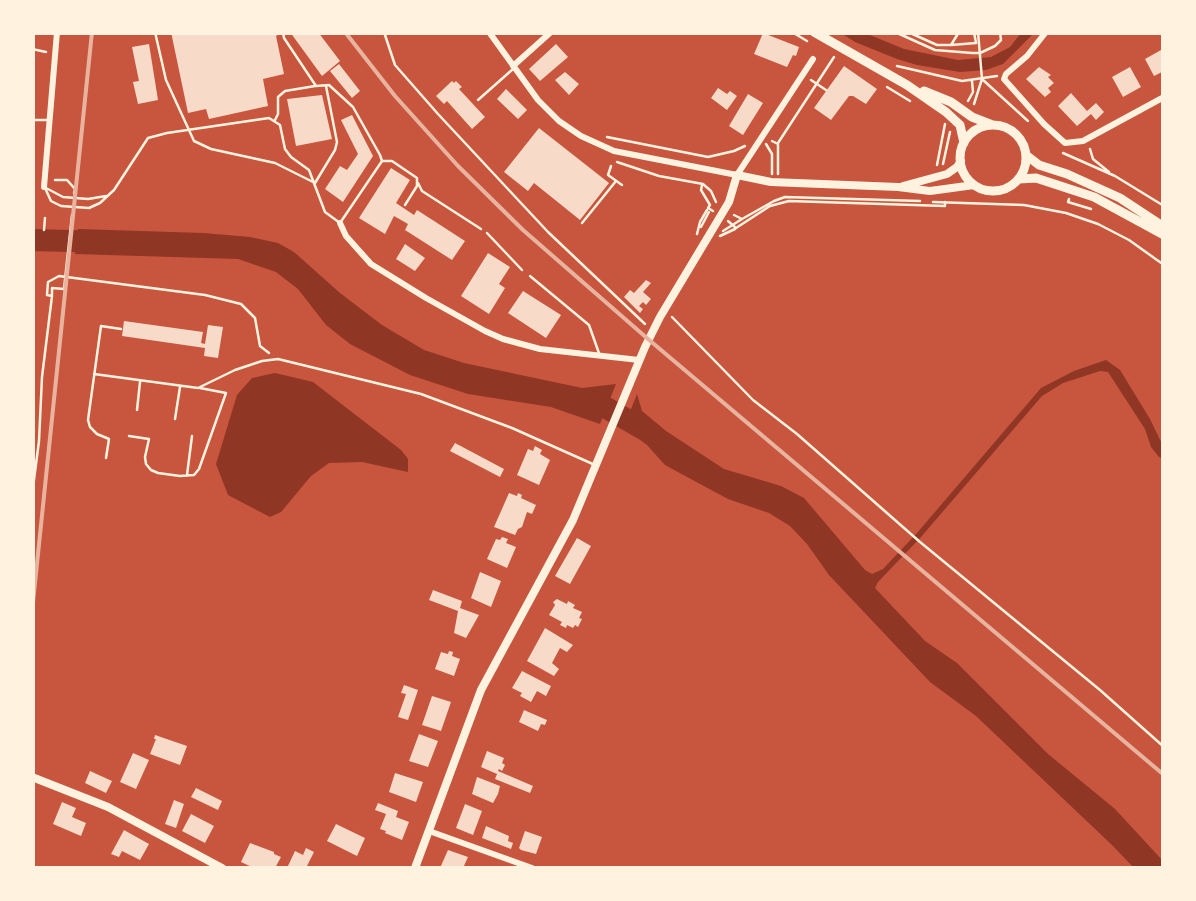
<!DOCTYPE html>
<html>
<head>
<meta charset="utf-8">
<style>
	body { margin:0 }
	#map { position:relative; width:1196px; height:901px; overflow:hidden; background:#c8553d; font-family:"Roboto Condensed",sans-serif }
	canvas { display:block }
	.frame { position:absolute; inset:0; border:35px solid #fff3e0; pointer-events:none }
</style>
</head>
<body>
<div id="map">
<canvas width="1196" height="901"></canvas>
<div class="frame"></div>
</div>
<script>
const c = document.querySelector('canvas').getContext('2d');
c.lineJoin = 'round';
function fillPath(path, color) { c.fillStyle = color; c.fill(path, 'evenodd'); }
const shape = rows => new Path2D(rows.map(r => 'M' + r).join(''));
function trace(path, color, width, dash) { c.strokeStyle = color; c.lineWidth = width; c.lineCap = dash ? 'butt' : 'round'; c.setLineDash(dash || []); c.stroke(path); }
fillPath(shape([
	[841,33,865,33,904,49,958,60,991,57,1010,47,1021,33,1034,33,1003,64,986,70,960,72,917,65,897,59,855,42],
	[78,229,203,233,250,237,278,243,294,252,340,293,382,325,424,350,464,363,582,388,616,384,600,424,551,407,468,394,410,375,350,344,326,325,298,289,276,272,238,259,75,254],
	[1106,360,1120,370,1150,419,1163,446,1163,459,1159,457,1151,447,1145,429,1108,372,1100,371,1063,383,1042,396,921,537,878,582,875,588,925,641,957,663,1048,754,1115,809,1163,861,1163,868,1134,868,1113,846,976,716,930,682,829,575,807,544,790,526,769,513,728,499,665,465,647,445,630,432,623,429,637,394,642,411,666,431,724,469,781,486,804,498,865,570,872,574,883,569,917,533,1041,388,1074,371],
	[275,373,313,382,401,450,408,459,408,472,362,462,329,463,311,476,281,512,270,517,228,495,216,464,237,395,252,378]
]), '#8f3625');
trace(shape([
	[32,240,108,242],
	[578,399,596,402,652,434]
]), '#8f3625', 22);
fillPath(shape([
	[171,32,283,32,276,36,284,74,263,79,268,106,209,119,206,109,188,113],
	[290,32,318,32,340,61,322,76],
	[763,33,799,47,796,56,793,55,787,67,754,54],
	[149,44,158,100,138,104,133,82,139,81,132,47],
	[556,44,568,57,540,81,529,69],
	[1161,50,1164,71,1154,76,1145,59],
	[339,64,360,91,352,98,330,71],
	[844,66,877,89,866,104,853,96,849,96,831,120,814,108],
	[1039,67,1051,75,1048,77,1054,83,1048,88,1051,92,1045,97,1026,79],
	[1130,67,1141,87,1123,97,1112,77],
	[565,72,579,84,569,95,555,80],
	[452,81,454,83,456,81,462,87,459,89,485,117,472,129,447,101,444,104,436,96],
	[718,88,727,94,730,91,737,96,727,110,711,98],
	[506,89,527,110,518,119,497,99],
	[1071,93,1087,111,1096,103,1104,112,1096,120,1091,114,1077,126,1058,106],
	[748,94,763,103,743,135,729,126],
	[322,95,332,139,296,146,287,99],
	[352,115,373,156,343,202,325,189,340,166,347,170,358,154,341,120],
	[539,128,609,183,580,220,534,183,528,191,504,172],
	[391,168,410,180,396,203,414,215,417,210,465,241,452,260,405,230,408,224,394,216,385,234,359,218],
	[405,244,425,258,415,271,396,259],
	[488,253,510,267,499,284,505,288,489,314,461,296],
	[646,280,651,283,643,292,651,299,646,305,643,302,639,306,643,309,640,313,624,297,630,290,634,293],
	[523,291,561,315,546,338,508,313],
	[124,321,203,332,201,343,205,344,208,325,223,327,218,358,204,356,205,348,122,336],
	[455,443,504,469,500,477,450,451],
	[535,446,542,450,540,454,550,460,539,485,517,475,528,449,533,451],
	[509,493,517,496,518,493,522,495,521,498,536,505,532,514,527,512,522,527,518,529,515,535,494,527],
	[502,537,508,539,506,543,516,547,507,568,487,559,496,539,500,540],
	[577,538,591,546,570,584,555,576],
	[480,572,501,581,491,607,471,598],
	[433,590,462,601,460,608,479,615,466,638,454,633,458,611,429,600],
	[557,599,567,604,568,601,575,605,573,608,582,612,579,618,582,619,578,627,575,625,573,628,567,625,566,628,560,625,562,622,549,615,555,605,553,602],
	[545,628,573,645,567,652,560,648,552,663,559,669,554,676,527,661],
	[449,651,453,652,452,656,460,659,454,676,435,669,441,652,448,654],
	[522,671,551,686,546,696,537,691,531,702,520,696,522,693,512,688],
	[404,685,418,690,408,720,398,717,406,694,401,693],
	[432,696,451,702,441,731,422,725],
	[524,710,547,720,545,725,541,724,538,731,519,722],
	[419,734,438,741,428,767,409,761],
	[155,735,187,746,180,765,150,754,156,739,154,739],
	[487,751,504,758,502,763,505,765,502,771,499,769,498,771,533,786,530,793,495,779,497,774,481,767],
	[133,753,149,760,136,789,120,782],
	[90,771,112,781,106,793,85,783],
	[395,773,423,782,416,802,389,792],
	[477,777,500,786,498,794,493,803,472,794],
	[196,788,222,801,218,810,191,797],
	[174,800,184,804,176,828,165,824],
	[62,802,76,808,72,817,86,823,81,836,53,824],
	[378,803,398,811,396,817,409,822,402,840,385,833,386,831,380,829,386,814,375,810],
	[465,804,482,811,473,835,456,828],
	[191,814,214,826,205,843,182,831],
	[336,824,365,838,357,856,327,841],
	[486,826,509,836,508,841,513,843,511,849,482,838],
	[124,830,149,844,140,860,122,851,119,857,111,854],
	[525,831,542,837,536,854,521,850,519,848],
	[250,843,274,852,274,854,281,857,275,868,254,868,241,862],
	[306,848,314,852,306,868,287,868,295,851,303,855],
	[448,850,468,857,463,868,440,868]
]), '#f7dbc8');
trace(shape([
	[384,32,395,65,438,114,548,232,645,324],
	[792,32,807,41],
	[895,32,935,50,972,53,980,53,995,46,1001,40,1000,32],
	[908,32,937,45,950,45],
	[959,32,951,45,976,43,974,32],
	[782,33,782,32],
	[32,49,46,52],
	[897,66,962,81,997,76],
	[982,79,1028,121],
	[811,80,826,90],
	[887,87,910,101],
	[968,101,973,92,972,81],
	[974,104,982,79,978,32],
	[607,137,708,157,734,151,745,146],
	[772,141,778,144,778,174],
	[778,143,834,57],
	[766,144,772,154,772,174],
	[1090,149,1093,159,1109,172],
	[1063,153,1115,176,1164,206],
	[617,162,659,176,703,184,711,191,716,202],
	[943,164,950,132],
	[937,165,945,124],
	[611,166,608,175,622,185],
	[55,180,67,180,75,189,74,193],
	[702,185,701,190,710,205,708,208,713,211],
	[1069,199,1068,202,1091,209],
	[933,202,1024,205,1066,213,1098,224,1129,240,1164,265],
	[734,215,742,219,774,201,785,197,920,201],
	[728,221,736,228,770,206,789,201,945,206,945,202],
	[582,223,616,181],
	[701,227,709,212],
	[44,230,45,218],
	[723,231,742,219],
	[487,233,522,270],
	[697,234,700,222,707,210],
	[720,236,735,229],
	[52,295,52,288,64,289,72,215],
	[672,317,753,400,797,434,920,542,1100,690,1164,747],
	[32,495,39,441,42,377,52,296,47,295,48,282,59,276,205,295,241,304,255,318,260,346,269,353]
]), '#fff3e0', 2.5);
trace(shape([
	[155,32,166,80,194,141,211,149,275,163,315,183,335,150,337,142,326,86],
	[478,100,513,69],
	[32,120,47,120],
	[275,120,278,114,278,97,285,91,315,86],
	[383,161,392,161,417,178,417,186,405,205],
	[418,183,422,191,481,229],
	[45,188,51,201,61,206,89,208,100,203,114,190,148,138,167,133,269,118,280,125,285,149,291,157,309,170,325,212,340,223,382,161,380,155,353,107,329,85,316,86,284,38,283,32],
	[46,188,63,197,88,199,106,196],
	[530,276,589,325,600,356],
	[94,374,198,388,235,370,262,361,278,359,421,394,512,428,595,465],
	[137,410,140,382],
	[175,419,180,387],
	[129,436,149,439,145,457,146,464,151,470,158,473,180,476,194,475,199,469,226,393,200,388],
	[106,458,109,439,97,434,90,427,88,420,101,326,121,329],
	[187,475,192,436]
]), '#fff3e0', 2.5);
trace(shape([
	[489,32,538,100,559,121,581,136,614,151,737,175,813,59],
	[1046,32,1027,56,1006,74,1004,79,1044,124,1065,143,1083,141,1164,97],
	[513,66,551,32],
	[44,187,57,32],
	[340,223,346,236,371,264,426,298,485,331,503,339,540,349,639,360],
	[429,831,532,868]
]), '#fff3e0', 6);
trace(shape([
	[903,186,947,174,957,167,961,161],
	[32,777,108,807,222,868],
	[415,868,481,690,573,520,645,347,660,317,729,202,737,175,771,182,898,187,930,191,974,185]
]), '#fff3e0', 8);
trace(shape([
	[814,32,907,85,946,112,960,125,964,143],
	[924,91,951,102,972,117,990,124],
	'960 158a33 33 0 1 1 66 0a33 33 0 1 1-66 0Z',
	[1026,155,1039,165,1067,174,1120,198,1164,227],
	[1019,179,1036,178,1094,197,1164,235]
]), '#fff3e0', 9);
trace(shape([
	[345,32,395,96,458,166,523,230,648,339,1164,775],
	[32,612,92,32]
]), '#e9b49f', 4);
</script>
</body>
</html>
